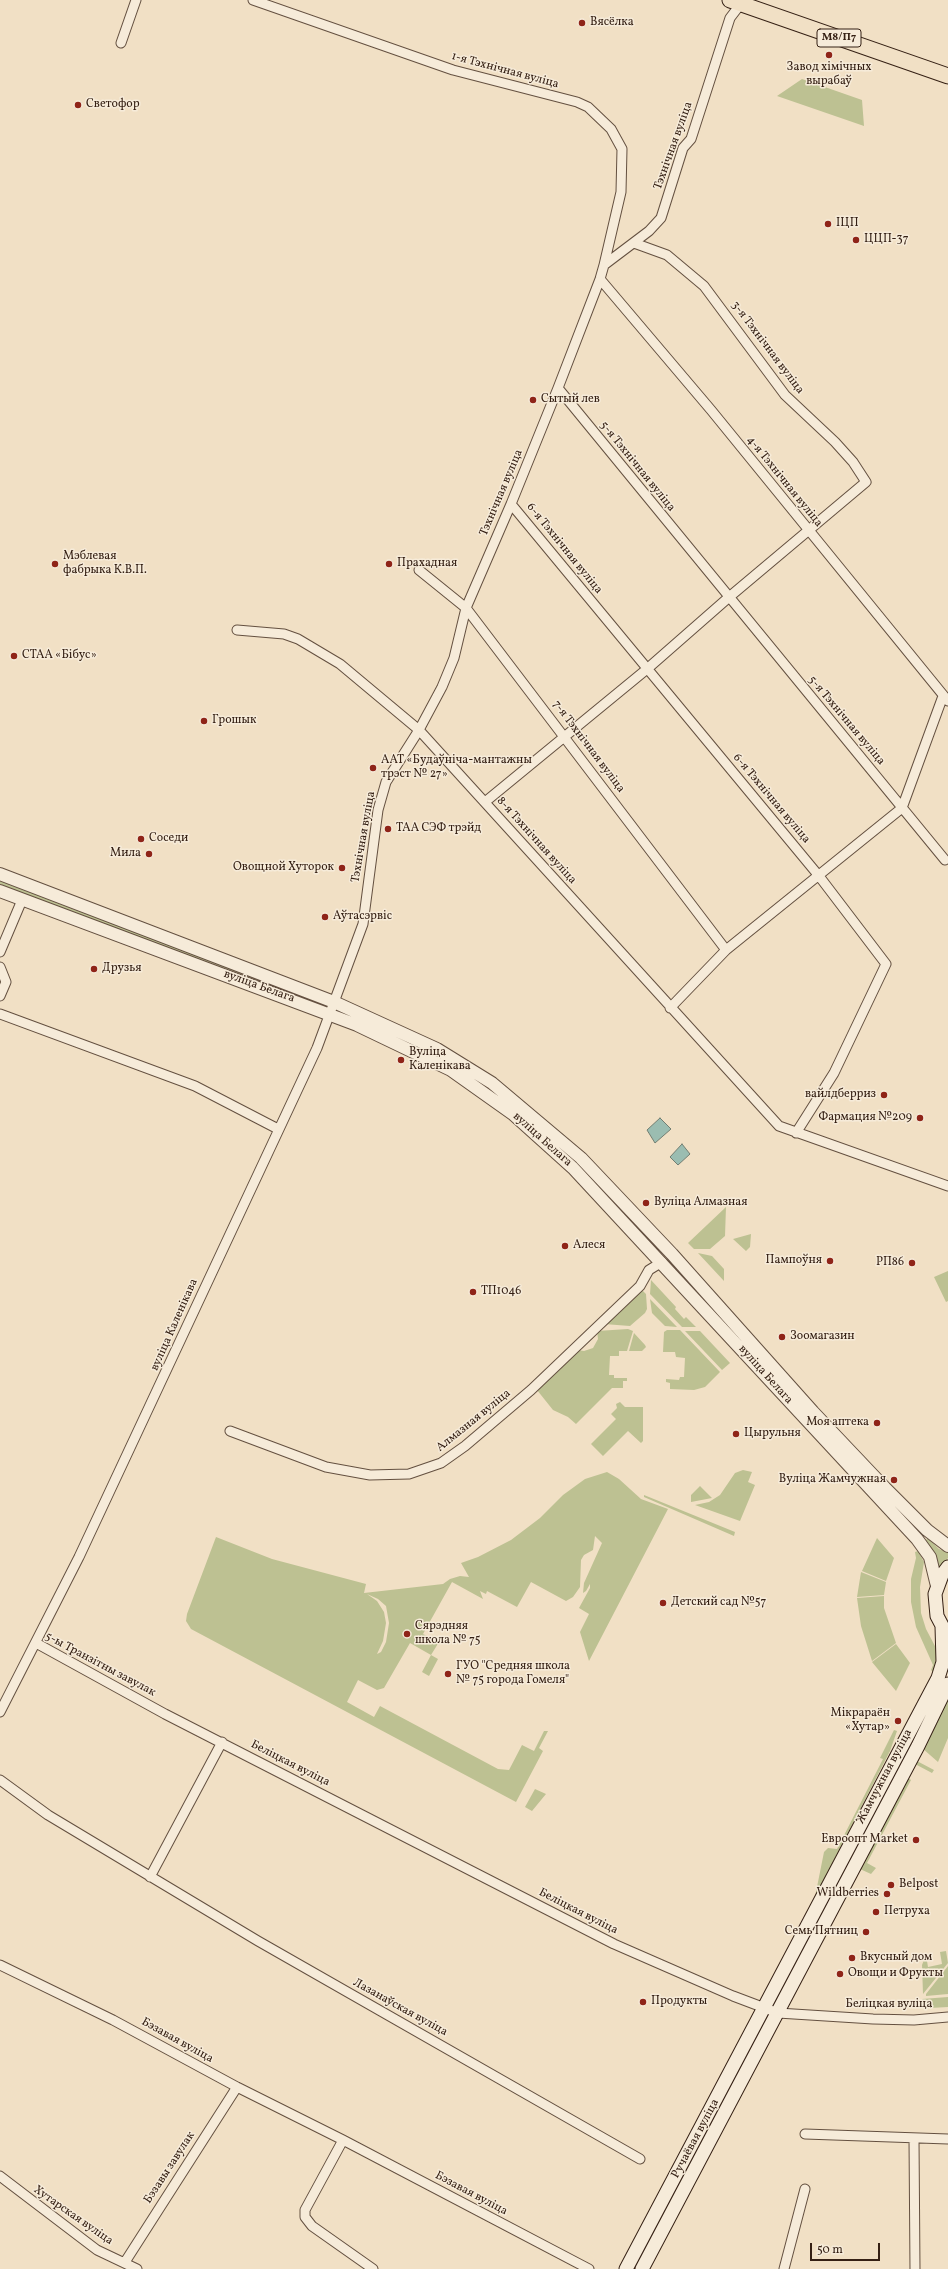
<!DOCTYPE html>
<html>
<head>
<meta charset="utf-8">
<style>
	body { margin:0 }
	#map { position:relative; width:948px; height:2269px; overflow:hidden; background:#f1e0c5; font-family:Vollkorn,serif }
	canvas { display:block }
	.scale { position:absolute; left:810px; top:2243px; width:70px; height:18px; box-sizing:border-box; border:2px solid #352014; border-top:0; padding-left:5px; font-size:12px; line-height:14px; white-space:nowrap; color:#352014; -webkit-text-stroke:3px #f6ebd9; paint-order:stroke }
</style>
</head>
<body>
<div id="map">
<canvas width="948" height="2269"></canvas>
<div class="scale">50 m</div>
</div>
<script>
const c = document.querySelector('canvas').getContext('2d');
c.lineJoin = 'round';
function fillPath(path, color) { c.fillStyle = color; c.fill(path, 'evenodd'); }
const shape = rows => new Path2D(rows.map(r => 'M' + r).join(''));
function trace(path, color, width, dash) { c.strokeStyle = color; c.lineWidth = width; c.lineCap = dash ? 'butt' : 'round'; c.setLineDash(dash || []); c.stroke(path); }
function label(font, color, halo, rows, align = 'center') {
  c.font = font + ' Vollkorn,serif'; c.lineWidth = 3; c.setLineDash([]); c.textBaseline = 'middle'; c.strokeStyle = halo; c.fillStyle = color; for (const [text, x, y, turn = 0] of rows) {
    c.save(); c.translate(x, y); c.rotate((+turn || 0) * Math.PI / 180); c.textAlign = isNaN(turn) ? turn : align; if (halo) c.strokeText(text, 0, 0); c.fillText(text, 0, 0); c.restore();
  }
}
fillPath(shape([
	[802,79,862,100,864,126,777,96],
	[0,877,302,993,300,996,37,899,0,884],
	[726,1207,725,1236,710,1249,694,1249,688,1243],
	[751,1234,750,1247,746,1251,733,1239],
	[698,1253,712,1256,724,1269,724,1281],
	[948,1271,948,1301,946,1302,934,1277],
	[651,1280,676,1307,675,1309,684,1319,686,1317,696,1327,682,1327,650,1294],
	[641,1289,646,1294,647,1309,645,1313,630,1326,604,1324],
	[650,1299,677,1327,665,1326,652,1313],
	[628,1329,633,1331,627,1351,619,1351,619,1356,610,1356,609,1375,614,1375,614,1378,627,1378,627,1381,623,1381,623,1388,612,1388,576,1424,568,1417,553,1410,537,1390,577,1350,584,1351,593,1348,598,1339,597,1331],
	[667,1330,680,1330,720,1372,705,1387,694,1390,670,1389,670,1383,666,1382,666,1379,679,1380,680,1377,684,1377,685,1358,676,1357,675,1352,663,1352,664,1332],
	[685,1331,700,1331,730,1363,722,1370],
	[634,1333,645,1345,646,1347,642,1351,629,1351],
	[620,1402,625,1407,643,1407,643,1441,641,1443,628,1431,603,1456,591,1444,616,1419,611,1414,617,1408,616,1404],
	[743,1470,752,1472,748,1482,755,1485,740,1521,695,1505,709,1502,720,1495,735,1473],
	[607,1472,619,1479,641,1499,668,1509,589,1661,580,1632,589,1614,579,1608,590,1588,590,1584,586,1591,583,1593,584,1583,602,1543,595,1536,593,1550,584,1555,581,1560,580,1587,573,1597,566,1601,531,1582,517,1607,487,1591,486,1594,480,1591,483,1599,452,1582,423,1634,439,1642,431,1655,438,1659,429,1676,422,1672,431,1655,410,1643,384,1688,377,1690,358,1680,347,1702,374,1717,380,1706,498,1769,509,1770,522,1745,534,1751,544,1731,548,1731,539,1748,543,1751,516,1802,191,1629,186,1621,187,1614,216,1537,272,1559,366,1584,364,1593,443,1584,450,1579,460,1576,469,1577,461,1563,478,1557,511,1540,540,1518,563,1495,585,1479],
	[367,1594,378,1599,386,1606,389,1623,386,1642,381,1652,377,1654,383,1641,386,1623,384,1612,377,1601],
	[700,1486,712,1498,691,1502,691,1495],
	[644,1495,735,1532,734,1536,644,1497],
	[877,1538,894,1558,886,1581,862,1571],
	[928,1538,939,1549,948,1552,948,1558,939,1569,935,1553,925,1541],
	[918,1551,924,1562,920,1587,921,1613,926,1629,936,1648,936,1664,933,1672,931,1670,933,1665,916,1627,911,1602,911,1579,916,1558,915,1552],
	[861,1572,886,1582,884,1595,857,1597],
	[884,1596,884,1608,896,1643,872,1661,861,1626,857,1598],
	[896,1644,910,1663,896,1691,872,1662],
	[943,1683,797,1963,794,1962,885,1785],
	[948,1698,948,1738,938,1762,922,1748],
	[894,1730,897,1731,890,1751,815,1897,824,1852,828,1848,837,1849,883,1759,880,1758],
	[915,1760,934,1770,932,1773,915,1764,908,1778,911,1780,867,1863,876,1868,871,1874,860,1869],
	[535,1789,546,1794,532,1811,525,1807],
	[946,1951,948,1963,923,1994,922,1965,926,1955,928,1967,942,1964,940,1952],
	[948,1966,948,1994,926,1996,926,1994],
	[948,1997,948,2007,930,2008,923,2004,922,1999],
	[755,2031,760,2034,635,2269,631,2269]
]), '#bdc192');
const water = shape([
	[660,1118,671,1129,655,1143,647,1130,660,1118],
	[682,1144,690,1154,678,1165,670,1157,682,1144]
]);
fillPath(water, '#9bbdb1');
trace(water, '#727e72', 1);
const minor = shape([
	[253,0,453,70,577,102,588,107,611,129,622,149,621,192,604,265],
	[121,43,136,0],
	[600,279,711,410,948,701],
	[558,388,945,860],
	[511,504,819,876,886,964,834,1073,796,1133],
	[419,570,466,608,726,950],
	[237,630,284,634,298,639,340,664,419,730,779,1126,948,1186],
	[485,802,647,669,728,598,866,482,853,462,835,442,785,395,704,286,667,255,634,243],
	[0,952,22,900],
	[0,967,6,982,0,996],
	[670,1008,726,950,902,808,943,696],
	[0,1014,195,1086,278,1129],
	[230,1431,326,1467,370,1475,409,1474,441,1463,465,1446,531,1390,640,1286,649,1270,662,1262],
	[36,1643,165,1714,614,1944,733,1996,778,2013,873,2019,914,2020,948,2017],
	[0,1712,79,1557,317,1048,363,924,378,810,386,782,419,730,442,687,454,658,466,608,511,504,558,388,600,279,604,265,649,231,661,218,683,148,691,139,730,18,743,1],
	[0,1780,48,1815,258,1941,640,2159],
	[150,1877,222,1742],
	[0,1965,113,2020,237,2087,343,2140,589,2269],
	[805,2134,948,2139],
	[914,2139,915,2269],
	[343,2140,305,2210,305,2217,312,2226,373,2269],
	[0,2176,97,2250,137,2269],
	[125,2262,237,2087],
	[784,2269,805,2189]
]);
const tertiary = shape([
	[0,874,334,1002,437,1049,492,1083,581,1158,672,1254,813,1412,885,1488,927,1530,948,1546],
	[0,891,357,1025,451,1070,513,1114,573,1168,917,1539,930,1557,937,1586]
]);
const secondary = shape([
	[946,1633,937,1616,935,1594,942,1575,948,1567],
	[626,2269,938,1678,943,1662,942,1626],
	[642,2269,918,1746,948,1684]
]);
const primary = shape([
	[730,0,948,76]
]);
trace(minor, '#645040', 11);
trace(tertiary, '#645040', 14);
trace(secondary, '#352014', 15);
trace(primary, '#352014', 17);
trace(minor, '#f6ebd9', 9);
trace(tertiary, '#f6ebd9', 12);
trace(secondary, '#f6ebd9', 13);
trace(primary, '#f1e0c5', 15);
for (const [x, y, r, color] of [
	[582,23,4,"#8f2418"],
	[829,55,4,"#8f2418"],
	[78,105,4,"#8f2418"],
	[828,224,4,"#8f2418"],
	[856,240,4,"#8f2418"],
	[533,400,4,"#8f2418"],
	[55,564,4,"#8f2418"],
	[389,564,4,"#8f2418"],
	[14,656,4,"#8f2418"],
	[204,721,4,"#8f2418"],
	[373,768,4,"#8f2418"],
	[388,829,4,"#8f2418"],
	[141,839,4,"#8f2418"],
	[149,854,4,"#8f2418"],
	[342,868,4,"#8f2418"],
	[325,917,4,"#8f2418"],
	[94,969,4,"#8f2418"],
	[401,1060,4,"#8f2418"],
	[884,1095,4,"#8f2418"],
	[920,1118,4,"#8f2418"],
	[646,1203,4,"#8f2418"],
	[565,1246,4,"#8f2418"],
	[830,1261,4,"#8f2418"],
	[912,1263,4,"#8f2418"],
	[473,1292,4,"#8f2418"],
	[782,1337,4,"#8f2418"],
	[877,1423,4,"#8f2418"],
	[736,1434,4,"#8f2418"],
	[894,1480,4,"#8f2418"],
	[663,1603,4,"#8f2418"],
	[407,1634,4,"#8f2418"],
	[448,1674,4,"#8f2418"],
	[898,1721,4,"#8f2418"],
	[916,1840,4,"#8f2418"],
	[891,1885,4,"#8f2418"],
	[887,1894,4,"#8f2418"],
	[876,1912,4,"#8f2418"],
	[866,1932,4,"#8f2418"],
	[852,1958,4,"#8f2418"],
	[840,1974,4,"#8f2418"],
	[643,2002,4,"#8f2418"]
]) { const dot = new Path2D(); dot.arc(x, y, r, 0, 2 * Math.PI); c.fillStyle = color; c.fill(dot); trace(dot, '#f6ebd9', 1.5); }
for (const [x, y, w] of [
	[839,38,44]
]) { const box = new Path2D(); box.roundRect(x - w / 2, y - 9, w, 18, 3); c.fillStyle = '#f6ebd9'; c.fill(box); trace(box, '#352014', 1); }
label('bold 11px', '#352014', null, [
	["М8/П7",839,38]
]);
label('12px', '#352014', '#f6ebd9', [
	["Вясёлка",590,23],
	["Завод хімічных",829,68,"center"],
	["вырабаў",829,82,"center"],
	["Светофор",86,105],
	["ІЦП",836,224],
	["ЦЦП-37",864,240],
	["Сытый лев",541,400],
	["Мэблевая",63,557],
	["фабрыка К.В.П.",63,571],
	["Прахадная",397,564],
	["СТАА «Бібус»",22,656],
	["Грошык",212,721],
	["ААТ «Будаўніча-мантажны",381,761],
	["трэст № 27»",381,775],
	["ТАА СЭФ трэйд",396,829],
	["Соседи",149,839],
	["Мила",141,854,"right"],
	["Овощной Хуторок",334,868,"right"],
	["Аўтасэрвіс",333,917],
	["Друзья",102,969],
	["Вуліца",409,1053],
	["Каленікава",409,1067],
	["вайлдберриз",876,1095,"right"],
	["Фармация №209",912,1118,"right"],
	["Вуліца Алмазная",654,1203],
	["Алеся",573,1246],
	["Пампоўня",822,1261,"right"],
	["РП86",904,1263,"right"],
	["ТП1046",481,1292],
	["Зоомагазин",790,1337],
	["Моя аптека",869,1423,"right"],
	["Цырульня",744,1434],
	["Вуліца Жамчужная",886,1480,"right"],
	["Детский сад №57",671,1603],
	["Сярэдняя",415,1627],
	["школа № 75",415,1641],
	["ГУО \"Средняя школа",456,1667],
	["№ 75 города Гомеля\"",456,1681],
	["Мікрараён",890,1714,"right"],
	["«Хутар»",890,1728,"right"],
	["Евроопт Market",908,1840,"right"],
	["Belpost",899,1885],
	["Wildberries",879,1894,"right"],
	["Петруха",884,1912],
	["Семь Пятниц",858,1932,"right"],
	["Вкусный дом",860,1958],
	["Овощи и Фрукты",848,1974],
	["Продукты",651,2002]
], 'left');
label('12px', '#352014', '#f6ebd9', [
	["1-я Тэхнічная вуліца",505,71,15],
	["Тэхнічная вуліца",674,146,-70],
	["3-я Тэхнічная вуліца",767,348,53],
	["5-я Тэхнічная вуліца",637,467,51],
	["4-я Тэхнічная вуліца",784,482,51],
	["Тэхнічная вуліца",502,493,-67],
	["6-я Тэхнічная вуліца",564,549,51],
	["5-я Тэхнічная вуліца",846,721,50],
	["7-я Тэхнічная вуліца",588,747,53],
	["6-я Тэхнічная вуліца",771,799,50],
	["Тэхнічная вуліца",364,837,-80],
	["8-я Тэхнічная вуліца",536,841,48],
	["вуліца Белага",259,987,20],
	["вуліца Белага",542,1140,42],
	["вуліца Каленікава",175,1325,-66],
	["вуліца Белага",765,1375,48],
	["Алмазная вуліца",474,1421,-39],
	["5-ы Транзітны завулак",100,1665,28],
	["Беліцкая вуліца",290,1764,27],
	["Жамчужная вуліца",885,1777,-62],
	["Беліцкая вуліца",578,1912,27],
	["Беліцкая вуліца",889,2005],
	["Лазанаўская вуліца",400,2008,29],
	["Бэзавая вуліца",177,2041,29],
	["Ручаёвая вуліца",696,2139,-62],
	["Бэзавы завулак",170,2168,-57],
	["Бэзавая вуліца",471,2194,28],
	["Хутарская вуліца",73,2216,35]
]);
</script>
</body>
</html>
